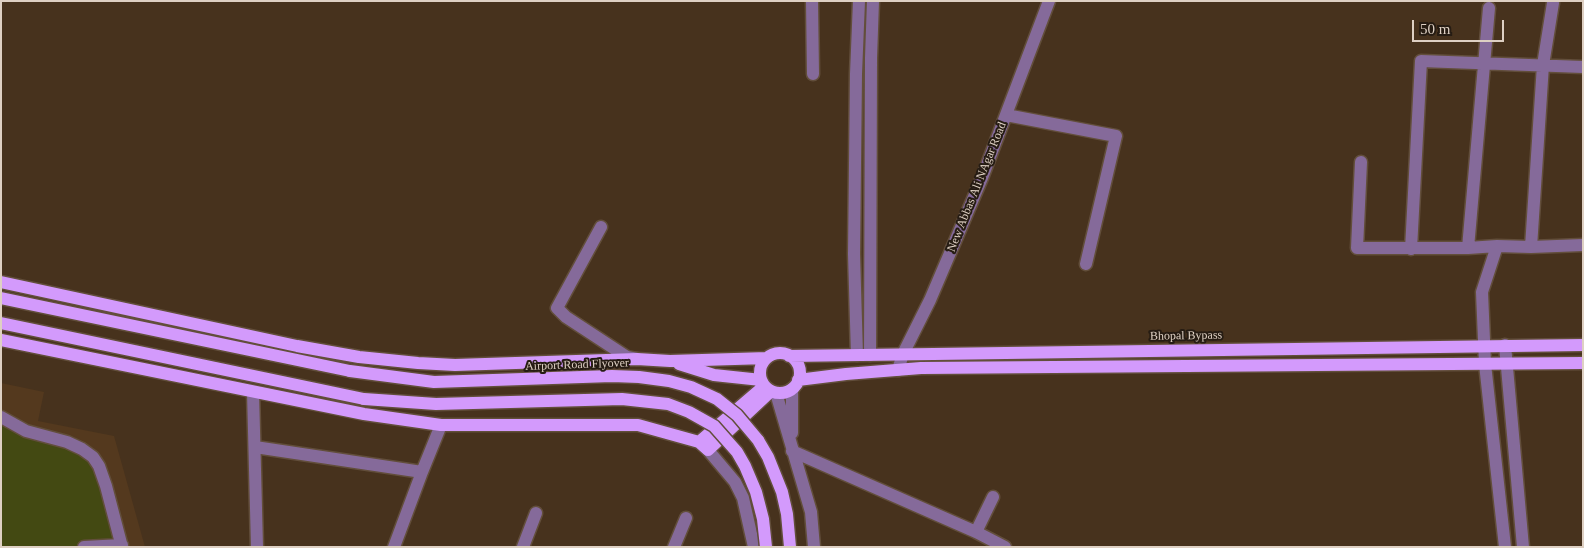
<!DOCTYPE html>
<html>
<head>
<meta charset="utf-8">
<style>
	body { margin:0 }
	#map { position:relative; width:1584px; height:548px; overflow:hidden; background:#47321d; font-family:Georgia,serif }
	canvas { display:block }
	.frame { position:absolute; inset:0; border:2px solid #ded0c3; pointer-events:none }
	.scale { position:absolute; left:1412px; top:20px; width:92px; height:22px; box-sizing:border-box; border:2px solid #ded0c3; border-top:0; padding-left:6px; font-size:15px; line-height:18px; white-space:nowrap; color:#ded0c3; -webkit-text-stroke:4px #261c13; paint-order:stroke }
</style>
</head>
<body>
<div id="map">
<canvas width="1584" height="548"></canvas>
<div class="frame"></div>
<div class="scale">50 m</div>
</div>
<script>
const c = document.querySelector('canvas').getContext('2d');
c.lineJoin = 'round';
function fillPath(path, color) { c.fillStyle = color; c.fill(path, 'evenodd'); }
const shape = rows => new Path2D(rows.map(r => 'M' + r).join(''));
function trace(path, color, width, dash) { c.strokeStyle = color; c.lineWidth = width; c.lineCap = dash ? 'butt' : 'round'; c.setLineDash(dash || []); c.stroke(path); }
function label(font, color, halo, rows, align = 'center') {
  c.font = font + ' Georgia,serif'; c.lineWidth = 4; c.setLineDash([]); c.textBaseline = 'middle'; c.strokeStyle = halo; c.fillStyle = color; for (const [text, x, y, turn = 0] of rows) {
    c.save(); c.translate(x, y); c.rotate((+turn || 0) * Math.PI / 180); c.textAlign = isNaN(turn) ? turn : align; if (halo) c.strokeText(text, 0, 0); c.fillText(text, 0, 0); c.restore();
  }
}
fillPath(shape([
	[1,383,44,392,38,421,114,436,145,547,1,547]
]), '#54391e');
fillPath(shape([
	[1,422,62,446,89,460,98,474,114,539,71,547,1,547]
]), '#434912');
const minor = shape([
	[812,1,813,74],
	[1006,115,1116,136,1086,264],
	[1361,162,1357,248,1468,248,1497,246,1531,247,1583,245],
	[601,227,557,308,566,317,627,357,637,359],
	[1497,246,1482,292,1485,364,1505,547],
	[1531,247,1543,65,1553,3],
	[1468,248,1489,8],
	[1411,249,1421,61,1583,67],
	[1505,345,1523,547],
	[857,355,854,254,856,74,859,1],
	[870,355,871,58,873,1],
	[898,370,903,354,930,300,982,178,1049,1],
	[792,389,792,433],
	[253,392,257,547],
	[776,393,811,512,814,547],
	[1,417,26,431,67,442,82,449,93,457,99,466,106,486,122,547],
	[255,447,422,472,441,425],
	[708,450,735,482,743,498,754,547],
	[792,451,976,532,1005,547],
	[976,532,993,497],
	[84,547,122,545],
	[394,547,422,472],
	[523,547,536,513],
	[674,547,686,518]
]);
const major = shape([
	[1,282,297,346,359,357,418,363,455,365,637,359,670,361,767,358],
	[1,298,350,371],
	[1,323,364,399],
	[1,340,364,414,441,425,638,425,699,442,708,450,771,391],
	'760 373a20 20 0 1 1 40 0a20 20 0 1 1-40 0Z',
	[789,356,1583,345],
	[679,364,714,375,761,380],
	[798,380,846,374,921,368,1583,363],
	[758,440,768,457,782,492,787,514,790,547],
	[699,442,763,387]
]);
trace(minor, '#624e3b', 15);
trace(major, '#624e3b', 15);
trace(minor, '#856a9a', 12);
trace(major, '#d39afc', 12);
const majorBridge = shape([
	[350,371,434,382,612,376,639,377,669,381,691,387,717,399,737,415,758,440],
	[364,399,436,404,622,399,668,404,689,412,714,426,737,452,745,466,756,492,763,519,766,547]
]);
trace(majorBridge, '#624e3b', 15, []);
trace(majorBridge, '#d39afc', 12);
label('12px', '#ded0c3', '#261c13', [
	["New Abbas Ali NAgar Road",977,187,-68],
	["Bhopal Bypass",1186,336,-1],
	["Airport Road Flyover",577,365,-2]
]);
</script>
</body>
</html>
